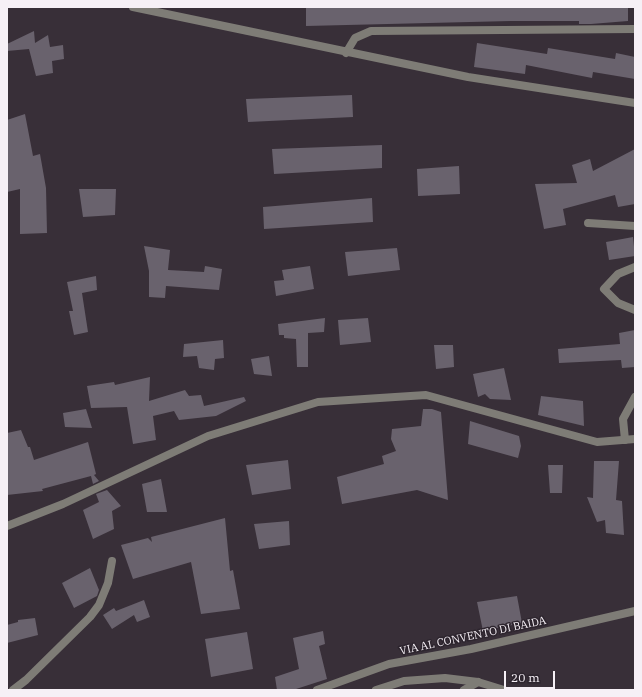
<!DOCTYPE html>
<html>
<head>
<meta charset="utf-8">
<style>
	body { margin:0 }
	#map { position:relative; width:642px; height:697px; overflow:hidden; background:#382f38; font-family:"IBM Plex Serif",serif }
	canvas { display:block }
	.frame { position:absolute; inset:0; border:8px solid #f6f0f6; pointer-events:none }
	.scale { position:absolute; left:504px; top:671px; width:51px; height:18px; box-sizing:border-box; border:2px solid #f6f0f6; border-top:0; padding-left:5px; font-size:12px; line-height:14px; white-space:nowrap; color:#f6f0f6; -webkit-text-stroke:3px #2d252e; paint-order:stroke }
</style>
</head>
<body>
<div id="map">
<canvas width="642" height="697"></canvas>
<div class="frame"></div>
<div class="scale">20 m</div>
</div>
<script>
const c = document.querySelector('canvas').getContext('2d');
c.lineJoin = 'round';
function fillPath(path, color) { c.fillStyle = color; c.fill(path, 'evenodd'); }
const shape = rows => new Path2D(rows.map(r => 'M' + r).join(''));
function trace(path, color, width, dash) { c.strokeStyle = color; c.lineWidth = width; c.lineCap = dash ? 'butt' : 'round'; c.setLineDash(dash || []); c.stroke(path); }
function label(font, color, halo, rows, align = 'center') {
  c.font = font + ' "IBM Plex Serif",serif'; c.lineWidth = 3; c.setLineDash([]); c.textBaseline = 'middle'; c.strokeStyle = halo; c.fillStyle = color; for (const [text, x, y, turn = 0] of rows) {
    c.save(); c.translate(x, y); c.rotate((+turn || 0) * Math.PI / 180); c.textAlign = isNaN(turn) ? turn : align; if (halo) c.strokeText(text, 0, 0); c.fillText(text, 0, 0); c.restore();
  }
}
fillPath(shape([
	[306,7,628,7,628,21,591,24,579,24,579,21,511,21,306,26],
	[34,31,35,43,48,35,50,47,63,45,64,59,52,61,53,73,36,76,29,49,7,51,7,44],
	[477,43,547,54,548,48,615,59,616,53,635,57,635,79,593,72,592,78,526,65,525,74,474,67],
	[352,95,353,117,248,122,246,99],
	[25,114,33,156,40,154,46,188,47,233,20,234,20,189,7,192,7,120],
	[382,145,382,168,274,174,272,149],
	[635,149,635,204,618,207,615,195,563,209,566,225,544,229,535,184,577,183,572,165,590,159,593,171],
	[459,166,460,194,418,196,417,169],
	[79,189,116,189,115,215,83,217],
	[372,198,373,222,264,229,263,207],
	[633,237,635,256,609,260,606,242],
	[144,246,170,250,168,270,204,272,205,266,222,269,219,290,166,286,165,298,149,297,149,271],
	[397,248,400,270,348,276,345,252],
	[310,266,314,289,276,296,274,281,284,280,282,270],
	[96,276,97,290,82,293,88,332,74,335,69,311,73,311,67,282],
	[325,318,324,332,308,333,308,367,297,367,296,339,284,338,284,335,279,335,278,324],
	[368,318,371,342,340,345,338,320],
	[635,330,635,367,622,368,621,360,559,363,558,349,620,344,619,333],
	[223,340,224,358,215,359,214,370,199,368,197,356,183,357,184,344],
	[434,345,453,345,454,367,436,369],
	[269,356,272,376,254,374,251,359],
	[504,368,511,400,490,399,485,394,478,397,473,374],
	[150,377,149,401,185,390,189,396,201,395,204,406,244,397,246,401,216,416,179,420,174,411,153,416,156,440,133,444,127,407,91,408,87,386,114,382,115,385],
	[541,396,583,401,584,426,538,415],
	[86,409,92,428,65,427,63,413],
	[423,409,432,409,441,412,448,500,417,490,342,504,337,477,384,464,382,456,396,451,391,439,392,429,421,426],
	[470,421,519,436,521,446,518,458,468,444],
	[21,430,28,447,30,447,34,460,88,442,96,474,94,475,99,481,93,484,91,476,42,489,43,491,7,495,7,433],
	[288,460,291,489,252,495,246,465],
	[594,461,619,461,616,500,622,501,624,535,606,533,605,520,597,522,587,497,593,498],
	[548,465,563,465,562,493,550,493],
	[161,479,167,512,147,512,142,484],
	[107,490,121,506,112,511,114,529,93,539,83,510,99,502,96,494],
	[225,518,230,571,233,570,240,609,201,614,191,562,133,579,121,545,148,538,152,542,151,537],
	[289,521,290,545,259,549,254,524],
	[90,568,99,590,97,596,74,608,62,583],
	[517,596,522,623,483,631,477,602],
	[144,600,150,617,137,622,134,615,112,629,103,615,114,608,116,611],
	[35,618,38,635,7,643,7,625,18,622,18,620],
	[323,631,325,644,319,646,327,679,293,690,277,690,275,677,299,669,293,638],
	[247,632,253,669,211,677,205,639]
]), '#69626d');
trace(shape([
	[464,690,478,682]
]), '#7e7c76', 8);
trace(shape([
	[133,7,468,77,635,103],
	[346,53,355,38,371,31,635,29],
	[588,223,635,226],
	[635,267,618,274,604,289,618,303,635,310],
	[625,440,623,419,635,397],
	[13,690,26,680,90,617,99,605,108,583,112,561],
	[317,690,389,664,471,649,635,611]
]), '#7e7c76', 8);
trace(shape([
	[7,526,63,504,208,436,318,402,426,395,597,442,635,439],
	[376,690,404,681,445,678,478,682,504,690]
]), '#7e7c76', 8);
label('11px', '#f6f0f6', '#2d252e', [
	["VIA AL CONVENTO DI BAIDA",473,636,-12]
]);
</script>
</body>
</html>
